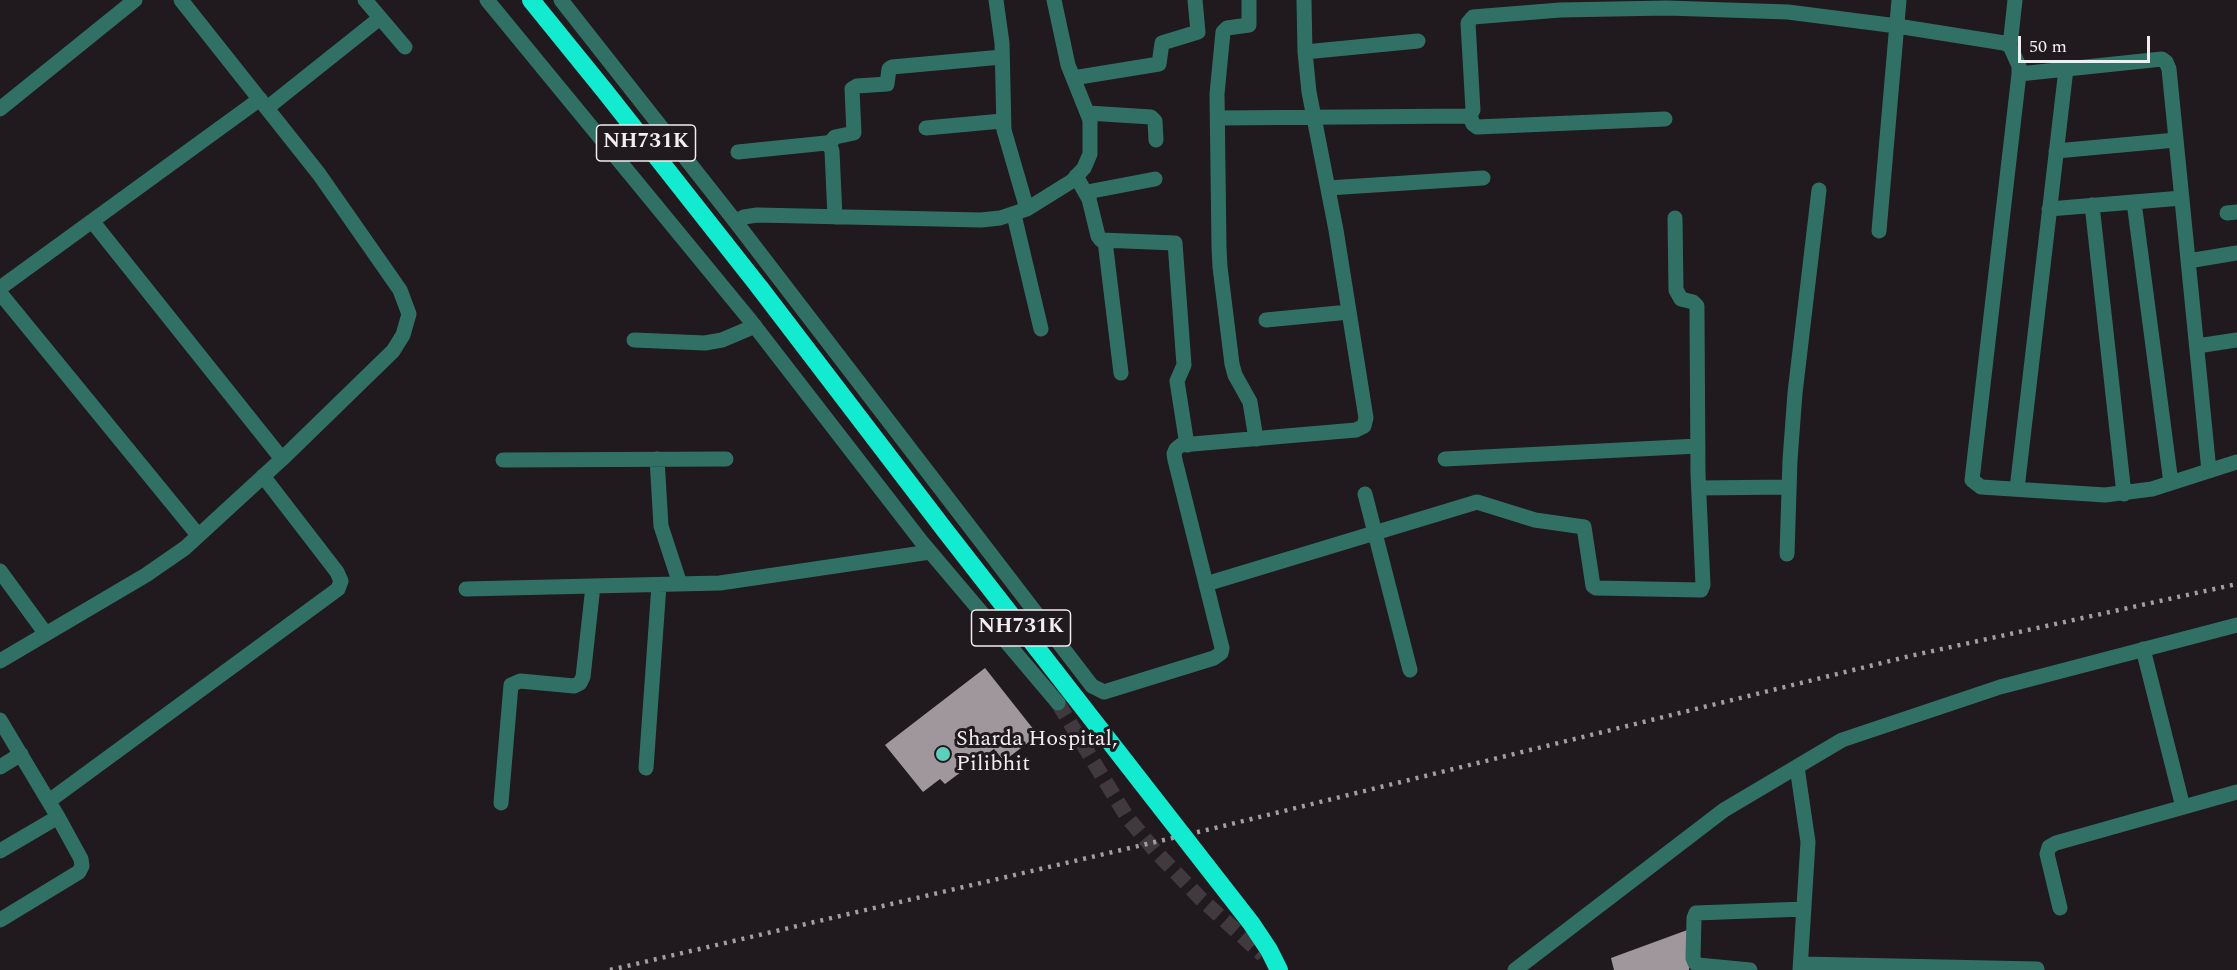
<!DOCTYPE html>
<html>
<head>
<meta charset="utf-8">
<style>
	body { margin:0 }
	#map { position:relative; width:2237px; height:970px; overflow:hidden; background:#20191d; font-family:Spectral,serif }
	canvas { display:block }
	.scale { position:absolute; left:2018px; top:36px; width:132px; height:27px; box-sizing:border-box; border:3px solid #f2edf0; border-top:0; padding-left:8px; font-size:18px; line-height:21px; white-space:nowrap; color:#f2edf0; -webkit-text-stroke:4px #20191d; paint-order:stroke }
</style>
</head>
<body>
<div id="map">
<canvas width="2237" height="970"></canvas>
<div class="scale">50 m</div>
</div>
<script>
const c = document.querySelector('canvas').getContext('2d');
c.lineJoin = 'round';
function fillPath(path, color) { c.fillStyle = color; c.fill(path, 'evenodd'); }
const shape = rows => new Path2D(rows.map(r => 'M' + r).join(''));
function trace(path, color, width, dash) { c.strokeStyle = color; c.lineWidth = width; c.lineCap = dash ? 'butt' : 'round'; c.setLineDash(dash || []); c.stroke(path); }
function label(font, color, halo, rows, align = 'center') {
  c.font = font + ' Spectral,serif'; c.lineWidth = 6; c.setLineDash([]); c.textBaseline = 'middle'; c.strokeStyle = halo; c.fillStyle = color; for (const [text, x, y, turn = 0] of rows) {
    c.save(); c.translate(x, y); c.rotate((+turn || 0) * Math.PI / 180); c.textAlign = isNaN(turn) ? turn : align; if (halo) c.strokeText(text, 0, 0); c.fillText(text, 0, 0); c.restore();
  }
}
fillPath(shape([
	[985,668,1038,735,1004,761,994,749,971,766,966,759,957,766,961,772,945,784,940,779,923,792,885,745],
	[1690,929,1689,970,1614,970,1611,958]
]), '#a0979d');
trace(shape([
	[1058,703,1127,817,1157,853,1201,899,1263,955]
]), '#40393d', 15, [15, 8]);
trace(shape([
	[365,0,405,47],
	[487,0,750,320,921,541,1058,703],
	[561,0,735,221,1092,686,1104,692,1214,658,1221,653,1222,648,1175,460,1174,454,1176,449,1181,445,1356,430,1364,426,1366,418,1336,230,1309,92,1305,52,1304,0],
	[996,0,1002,43,1004,130,1027,209],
	[1249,0,1249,25,1227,28,1223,32,1217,94,1219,247,1220,267,1232,364,1235,375,1250,402,1256,439],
	[2010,46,2015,0],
	[1305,52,1418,41],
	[2019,74,2162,59,2166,62,2169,69,2209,471],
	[1073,78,1159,64,1162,43,1198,32,1195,0],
	[267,108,380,18],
	[0,109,135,0],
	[1088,113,1151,117,1155,121,1156,140],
	[1470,116,1473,124,1477,127,1665,119],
	[1218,118,1470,116,1473,110,1468,23,1473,17,1560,10,1667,8,1788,12,1897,26,2004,43,2010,46,2019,66,2019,74,1972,480,1981,487,2105,495,2152,489,2237,462],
	[926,128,1002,121],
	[828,145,835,137,854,133,852,89,857,86,887,84,889,69,892,67,1002,57],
	[2056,151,2176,140],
	[738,152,826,143,830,146,832,151,835,217],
	[1076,176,1089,199,1098,236,1101,240,1175,243,1184,365,1177,381,1187,445],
	[1328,188,1483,178],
	[1087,192,1155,179],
	[2134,202,2171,483],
	[2092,205,2124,494],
	[2049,209,2182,198],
	[2227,213,2237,212],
	[1014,215,1041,329],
	[92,221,282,459],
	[735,221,744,217,757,215,981,220,1000,218,1027,209,1072,181,1084,168,1090,154,1090,120,1068,65,1054,0],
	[1879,231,1899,0],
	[1105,241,1121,373],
	[2188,261,2237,253],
	[0,288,260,99],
	[0,293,198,535],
	[1266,320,1349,312],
	[634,340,705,343,722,340,755,326],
	[2197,346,2237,340],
	[657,459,661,526,680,584],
	[1445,459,1698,446],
	[503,460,726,459],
	[1699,488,1789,487],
	[2017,489,2066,69],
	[1365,494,1410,670],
	[1787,554,1790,460,1795,393,1819,190],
	[0,571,46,634],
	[1206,584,1477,502,1535,520,1584,527,1593,586,1596,588,1701,590,1703,585,1698,474,1697,313,1697,306,1693,302,1681,299,1676,290,1675,218],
	[466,589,720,583,930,552],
	[2143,649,2183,807],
	[0,661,146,575,185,548,282,459,393,351,403,335,409,314,400,290,319,174,181,0],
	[0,720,58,817,81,859,82,866,79,872,0,920],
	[0,767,21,754],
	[1797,767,1808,842,1800,970],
	[646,768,659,585],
	[49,801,338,589,341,581,337,572,263,476],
	[501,803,511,685,520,681,574,686,580,683,583,677,593,586],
	[0,851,58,817],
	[2060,908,2047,854,2049,847,2056,843,2237,792],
	[1801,964,2037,969],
	[1515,970,1724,810,1842,740,2000,687,2237,625],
	[1750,970,1698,965,1695,963,1693,958,1694,918,1696,913,1804,909]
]), '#317165', 15);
trace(shape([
	[531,0,604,90,760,288]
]), '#12ebcf', 18);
trace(shape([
	[610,970,1215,828,1910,656,2237,584]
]), '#a49ea1', 4.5, [3, 6]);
trace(shape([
	[760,288,944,529,1251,923,1269,950,1279,970]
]), '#12ebcf', 18);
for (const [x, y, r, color] of [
	[943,754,8,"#5cceba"]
]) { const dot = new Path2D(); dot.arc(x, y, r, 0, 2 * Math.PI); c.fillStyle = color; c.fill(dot); trace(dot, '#20191d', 2); }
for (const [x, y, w] of [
	[646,143,99],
	[1021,628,99]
]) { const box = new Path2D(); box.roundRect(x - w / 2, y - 18, w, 36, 4.5); c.fillStyle = '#20191d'; c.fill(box); trace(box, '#f2edf0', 1.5); }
label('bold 21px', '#f2edf0', null, [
	["NH731K",646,143],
	["NH731K",1021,628]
]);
label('22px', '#f2edf0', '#20191d', [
	["Sharda Hospital,",956,741],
	["Pilibhit",956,766]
], 'left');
</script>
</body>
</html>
